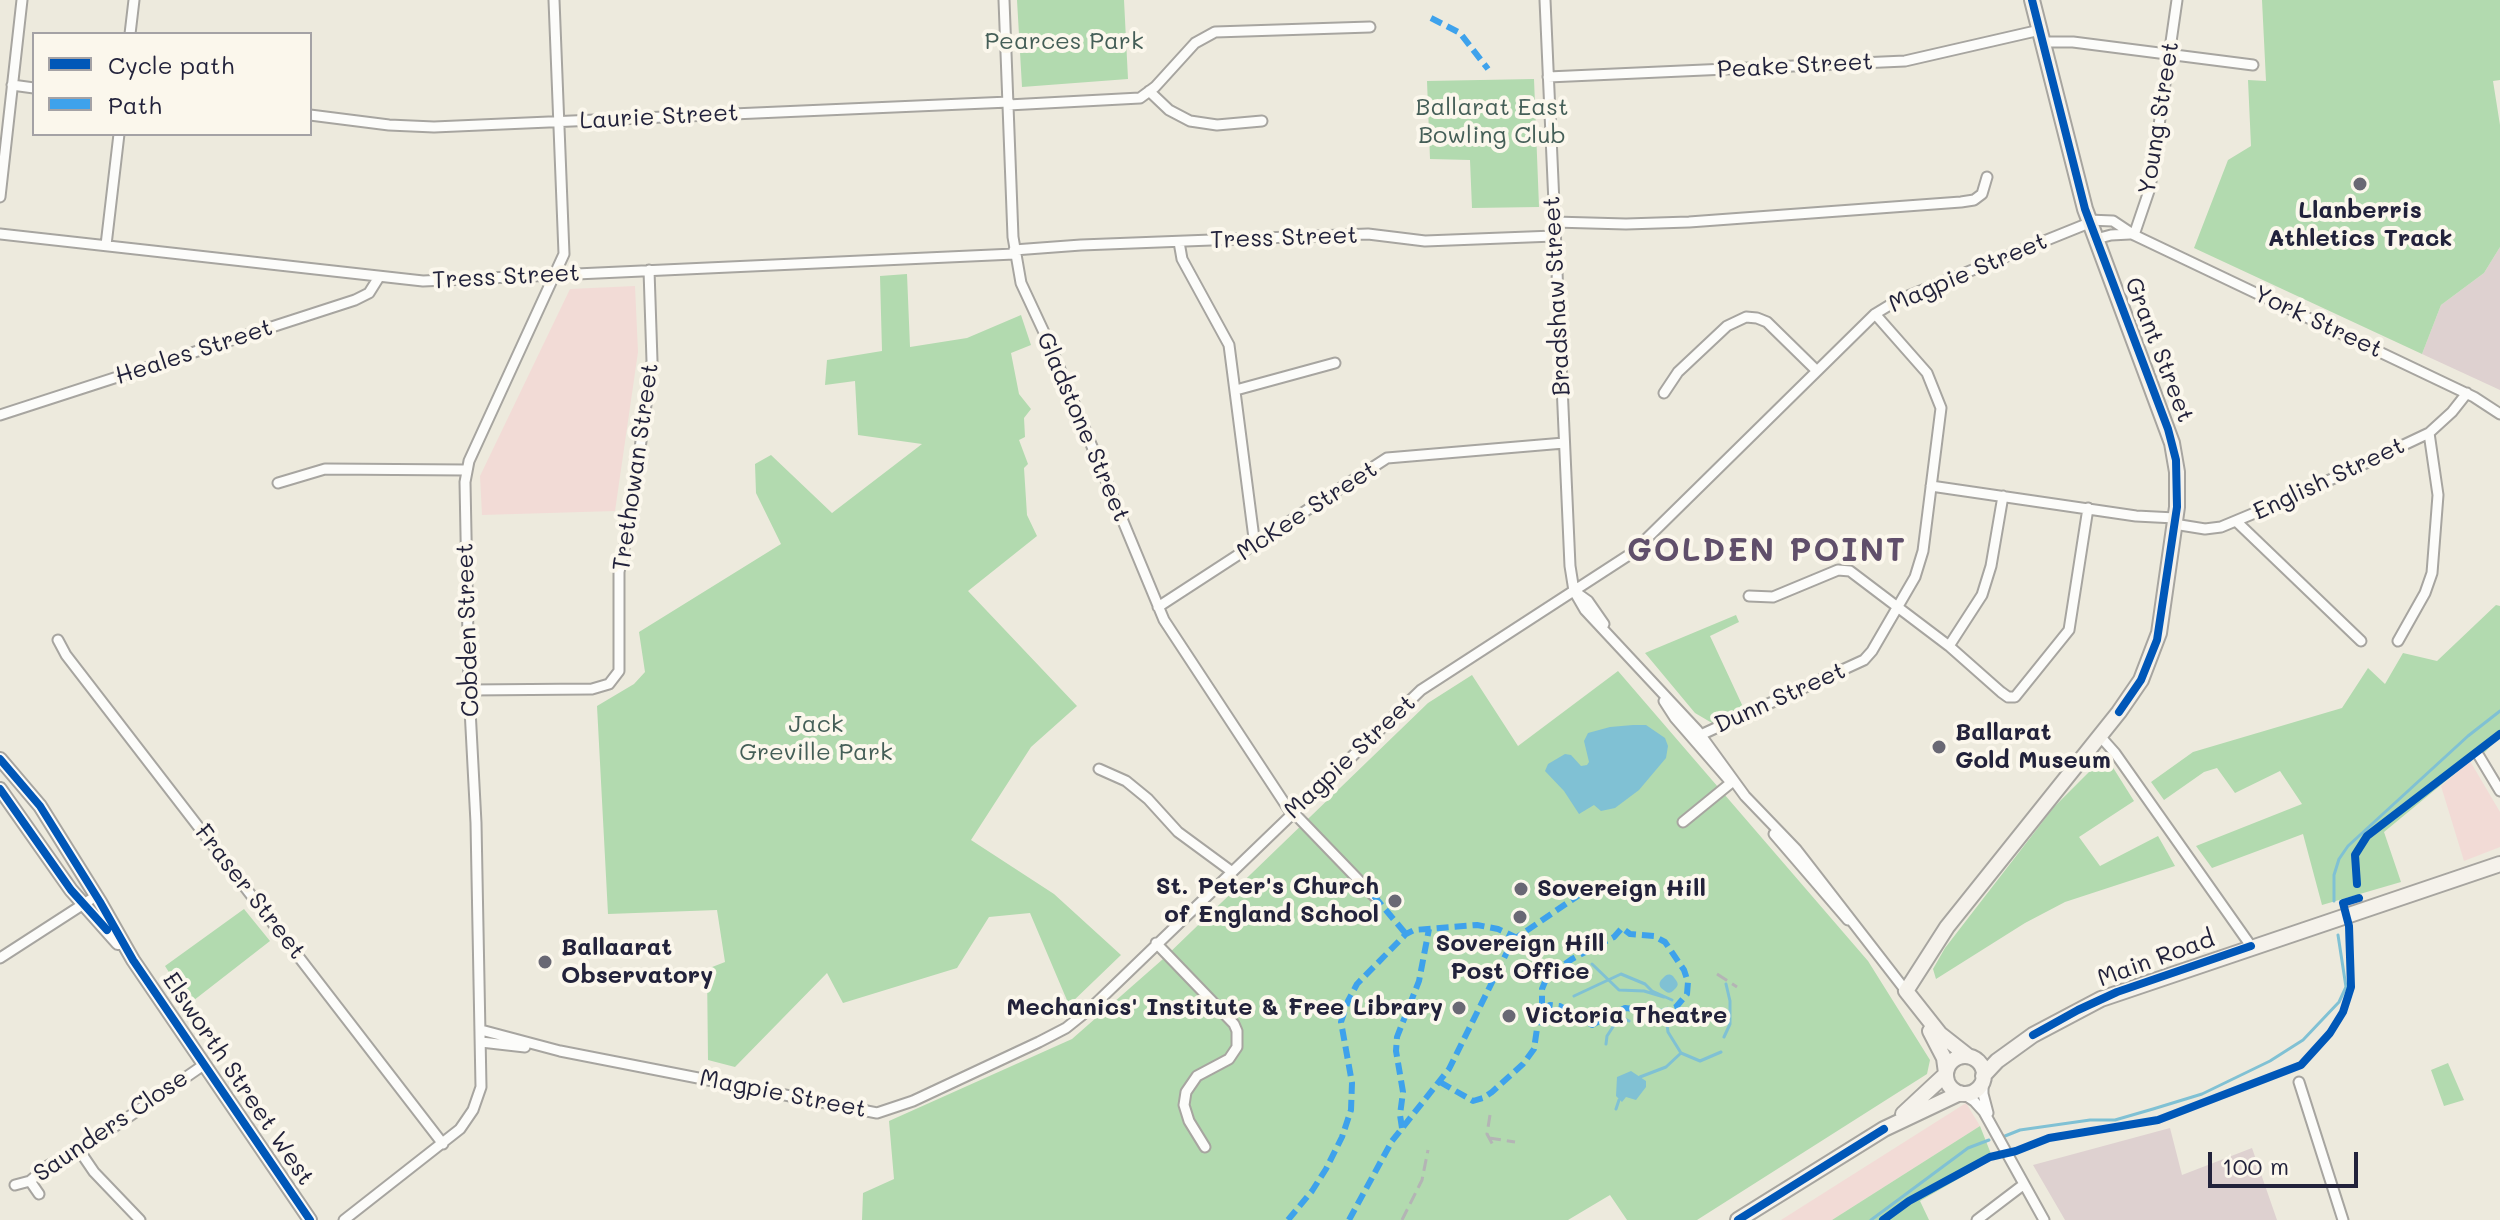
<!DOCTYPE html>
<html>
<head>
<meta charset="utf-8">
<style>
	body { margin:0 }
	#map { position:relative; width:2500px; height:1220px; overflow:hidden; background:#edeadd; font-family:Mali,sans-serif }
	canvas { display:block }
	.legend { position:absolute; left:32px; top:32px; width:280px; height:104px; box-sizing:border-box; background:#fbf7ec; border:2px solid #a4a2a5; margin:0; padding:10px 14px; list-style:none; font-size:24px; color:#22223b }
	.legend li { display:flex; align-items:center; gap:16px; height:40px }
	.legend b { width:40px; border:2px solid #a4a2a5 }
	.scale { position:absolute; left:2208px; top:1152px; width:150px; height:36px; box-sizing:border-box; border:4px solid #22223b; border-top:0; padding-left:10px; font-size:24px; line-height:28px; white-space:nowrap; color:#22223b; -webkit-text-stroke:6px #fbf7ec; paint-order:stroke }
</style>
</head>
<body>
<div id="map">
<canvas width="2500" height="1220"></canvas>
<ul class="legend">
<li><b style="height:10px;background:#0057b8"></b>Cycle path</li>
<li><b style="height:10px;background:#3ea2ec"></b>Path</li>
</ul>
<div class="scale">100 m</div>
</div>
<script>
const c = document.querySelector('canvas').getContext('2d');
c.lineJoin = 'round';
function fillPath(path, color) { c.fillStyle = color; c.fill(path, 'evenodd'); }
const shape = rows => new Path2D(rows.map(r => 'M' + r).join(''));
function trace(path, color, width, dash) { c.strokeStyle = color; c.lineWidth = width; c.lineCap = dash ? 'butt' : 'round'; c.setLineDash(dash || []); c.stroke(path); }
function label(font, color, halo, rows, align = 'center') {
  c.font = font + ' Mali,sans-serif'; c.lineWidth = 8; c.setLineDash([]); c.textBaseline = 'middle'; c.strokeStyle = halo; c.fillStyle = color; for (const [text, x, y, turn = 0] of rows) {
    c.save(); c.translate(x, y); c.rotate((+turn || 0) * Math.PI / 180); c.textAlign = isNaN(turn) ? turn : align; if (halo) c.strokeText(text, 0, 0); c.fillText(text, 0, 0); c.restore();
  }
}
fillPath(shape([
	[635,286,638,352,615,511,482,515,480,476,570,289],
	[2470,761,2500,812,2500,847,2464,861,2441,786],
	[1966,1103,1980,1126,1832,1220,1781,1220]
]), '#f2dbd6');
fillPath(shape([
	[2500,247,2500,390,2422,354,2441,305,2484,273],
	[2170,1128,2182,1175,2252,1148,2277,1220,2065,1220,2033,1165]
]), '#ded1d0');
fillPath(shape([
	[1017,0,1124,0,1128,79,1022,87],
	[2262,0,2500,0,2500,80,2493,81,2500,125,2500,247,2484,273,2441,305,2422,354,2194,248,2228,160,2251,146,2248,80,2266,81],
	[1534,79,1539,207,1472,208,1470,160,1430,159,1427,81],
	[907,274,910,347,967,338,1021,315,1031,345,1011,353,1019,394,1031,409,1024,418,1025,437,1019,440,1028,464,1024,468,1027,515,1037,536,968,591,1077,706,1031,747,971,840,1054,894,1121,955,1069,1005,1030,913,989,917,957,968,843,1003,827,973,735,1067,708,1060,707,969,725,962,717,910,608,914,597,706,634,684,645,672,639,632,781,544,756,493,755,464,771,455,832,513,922,444,858,435,855,381,825,385,827,360,882,351,880,276],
	[2496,605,2500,606,2500,736,2485,752,2470,761,2384,832,2401,882,2322,905,2303,834,2212,868,2196,846,2302,804,2280,771,2235,793,2217,768,2204,772,2164,800,2151,782,2193,752,2342,708,2368,668,2385,684,2403,653,2437,661],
	[1736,615,1739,622,1710,636,1744,709,1712,723,1695,713,1645,653],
	[1618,671,1868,961,1930,1060,1927,1074,1697,1220,1627,1220,1610,1195,1568,1220,862,1220,863,1193,894,1179,889,1121,1072,1039,1163,959,1428,703,1472,675,1518,746],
	[2107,758,2134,801,2079,837,2100,866,2158,836,2175,866,2065,902,2025,923,1936,979,1933,969,1945,948,2054,807,2101,760],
	[244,909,270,941,189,1004,165,966],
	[2448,1063,2464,1100,2444,1106,2431,1070],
	[1980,1126,1993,1159,1920,1201,1929,1220,1832,1220]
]), '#b2daaf');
fillPath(shape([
	[1633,725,1646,725,1665,738,1668,746,1666,758,1639,790,1615,808,1601,811,1594,805,1579,814,1564,791,1545,771,1548,764,1565,754,1571,755,1581,766,1587,765,1589,762,1584,741,1588,733,1610,727],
	[1631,1071,1646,1081,1646,1087,1636,1100,1626,1097,1622,1102,1616,1096,1617,1077]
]), '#80c1d4');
trace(shape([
	[2334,901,2334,875,2339,859,2348,846,2468,736,2500,711],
	[1592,964,1619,990,1644,991,1664,997],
	[1574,996,1621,974,1645,984,1652,991,1672,1000],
	[1724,1037,1730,1024,1730,1001,1726,984],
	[1606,1044,1607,1036,1618,1019,1623,1018,1629,1021],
	[1681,1053,1700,1061,1721,1052],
	[1640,1077,1666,1067,1681,1053,1668,1032,1667,1025,1681,1009],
	[1616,1109,1619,1100],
	[2005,1136,2020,1130,2090,1120,2115,1120,2153,1109,2202,1094,2270,1061,2303,1040,2339,1002,2346,987,2338,935],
	[1871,1220,1968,1148,1989,1140]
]), '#80c1d4', 3);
trace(shape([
	[1669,980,1672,984,1669,987,1665,984,1669,980]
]), '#80c1d4', 11);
const minor = shape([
	[1004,0,1013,237,1021,283,1049,343,1164,620,1291,813],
	[1545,0,1570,566,1574,591,1585,610,1697,730,1745,796,1796,849,1906,991],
	[130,34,134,0],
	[2042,42,2073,42,2253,65],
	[1548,77,1905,61,2040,30],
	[12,85,34,88],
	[1149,91,1169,110,1190,121,1217,125,1262,121],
	[1008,105,1140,98,1155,87,1195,43,1215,32,1370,27],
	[310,115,389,125,434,127,1009,102],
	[0,197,22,0],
	[2088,220,2113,221,2134,235,2474,397,2500,414],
	[1554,222,1626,224,1689,222,1961,202,1974,200,1982,194,1987,177],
	[0,234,423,281,1014,254],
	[2134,235,2150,188,2177,0],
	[2096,239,2111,235,2130,234],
	[1179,242,1182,259,1229,345,1255,546],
	[106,245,119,134],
	[1014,250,1081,245,1368,234,1425,241,1554,236],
	[1236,390,1335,363],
	[1664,393,1678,372,1727,326,1746,317,1757,318,1767,322,1817,371],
	[0,415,355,300,369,293,379,277],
	[278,483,325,469,466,470],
	[1931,486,2136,516,2175,518],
	[2237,522,2361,641],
	[2174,524,2205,529,2221,527,2298,495,2429,433,2452,412,2467,393],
	[1574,591,1588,601,1604,624],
	[1749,596,1773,597,1838,570,1850,571,1949,646,2001,692,2008,697,2015,697,2069,630,2088,508],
	[1158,607,1387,458,1564,443],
	[58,640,66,655,443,1144],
	[2398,641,2425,593,2432,573,2438,495,2429,433],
	[1949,646,1982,595,1991,566,2003,496],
	[469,690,592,689,609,684,619,671,619,572,631,514,652,361,649,270],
	[1664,701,1675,718,1728,779],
	[2099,735,2115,753,2251,946],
	[1694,738,1864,660,1872,651,1915,577,1923,551,1941,408,1927,373,1875,314],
	[2479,756,2500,791],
	[1099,769,1126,781,1148,799,1178,832,1231,871],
	[1293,812,1374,896],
	[1683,822,1732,782],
	[1774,834,1848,920],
	[1156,943,1234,1024,1237,1031,1237,1047,1229,1059,1197,1076,1186,1092,1184,1105,1189,1121,1205,1147],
	[0,958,96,896],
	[481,1030,560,1051,877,1113,913,1101,1039,1042,1066,1028,1091,1008,1421,690,1632,553,1875,314,1898,300,2089,223],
	[481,1042,525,1047],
	[1983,1078,1983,1094,1988,1113],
	[2299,1082,2343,1220],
	[1962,1093,1974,1101,1984,1112,2044,1220],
	[79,1150,94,1172,140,1220],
	[30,1181,39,1194],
	[15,1185,30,1181,49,1165,85,1147,205,1064],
	[344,1220,460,1129,473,1110,481,1087,476,823,469,690,465,482,469,461,564,254,554,0],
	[1977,1220,2023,1185]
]);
const tertiary = shape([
	[0,759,40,806,100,902,133,960,310,1220],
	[0,789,71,890,118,943]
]);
const secondary = shape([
	[1930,1031,1944,1058,1946,1073],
	[1968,1056,1940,1034,1906,991,1947,927,2119,712,2141,680,2159,633,2177,507,2177,472,2172,443,2085,209,2032,0],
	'1946 1075a19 19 0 1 1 38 0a19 19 0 1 1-38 0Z',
	[1983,1076,1997,1061,2033,1035,2101,999,2500,864],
	[1903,1114,1946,1074],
	[1738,1220,1884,1129,1960,1093]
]);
trace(minor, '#a7a5a0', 13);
trace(tertiary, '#a7a5a0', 16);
trace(secondary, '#a7a5a0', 18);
trace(minor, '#fcfcfa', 9);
trace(tertiary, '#fcfcfa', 12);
trace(secondary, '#f5f2eb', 14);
trace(shape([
	[1717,974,1737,987],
	[1490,1115,1487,1134,1494,1147],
	[1489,1138,1515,1142],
	[1402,1220,1422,1180,1428,1150]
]), '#b4b4b5', 3, [12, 6]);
trace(shape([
	[1431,18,1460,33,1488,69],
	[1374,896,1406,934],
	[1440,1082,1473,1101,1483,1098,1492,1092,1523,1064,1534,1049,1539,1015,1542,1009,1542,989,1547,977,1572,959,1614,937,1622,928,1630,934,1654,936,1665,942,1684,970,1688,982,1687,994,1676,1007,1662,1012,1625,1008,1592,1025,1560,1006,1550,1005,1542,1009],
	[1402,1128,1400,1115,1403,1092,1396,1051,1397,1037,1419,981,1429,929],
	[1288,1220,1312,1191,1326,1169,1342,1137,1351,1110,1352,1083,1341,1022,1348,1001,1357,984,1406,934,1414,930,1477,925,1498,929,1515,937],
	[1349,1220,1392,1141,1449,1069,1513,940,1582,893,1589,891]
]), '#3ea2ec', 6, [12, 6]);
trace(shape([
	[2032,0,2085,209,2168,429,2176,460,2177,507,2157,640,2141,680,2119,712],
	[0,759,40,806,100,902,133,960,310,1220],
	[0,789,71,890,107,930],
	[2357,884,2355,855,2367,836,2500,734],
	[2033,1035,2078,1010,2117,992,2251,946],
	[1738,1220,1884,1129],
	[1883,1220,1909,1201,1990,1157,2016,1151,2049,1138,2158,1120,2301,1065,2330,1033,2343,1012,2351,987,2349,926,2343,903,2359,898]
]), '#0057b8', 8);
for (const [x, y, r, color] of [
	[2360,184,8,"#696874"],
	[1939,747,8,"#696874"],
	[1521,889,8,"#696874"],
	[1395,901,8,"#696874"],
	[1520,917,8,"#696874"],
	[545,962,8,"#696874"],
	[1459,1008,8,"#696874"],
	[1509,1016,8,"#696874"]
]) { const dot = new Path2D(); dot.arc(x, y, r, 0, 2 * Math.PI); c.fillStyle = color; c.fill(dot); trace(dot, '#fbf7ec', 3); }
label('24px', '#445e57', '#fbf7ec', [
	["Pearces Park",1064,42],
	["Ballarat East",1492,108],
	["Bowling Club",1492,136],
	["Jack",816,725],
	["Greville Park",816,753]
]);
label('24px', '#22223b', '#fbf7ec', [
	["Peake Street",1795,66,-3],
	["Laurie Street",659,117,-3],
	["Young Street",2159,118,-81],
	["Tress Street",1284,238,-2],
	["Magpie Street",1968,273,-23],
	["Tress Street",506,277,-3],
	["Bradshaw Street",1557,296,-93],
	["York Street",2318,322,25],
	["Grant Street",2159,350,69],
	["Heales Street",194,352,-18],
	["Gladstone Street",1083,427,67],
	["Trethowan Street",636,467,-82],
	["English Street",2329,479,-25],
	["McKee Street",1307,511,-33],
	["Cobden Street",468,630,-92],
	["Dunn Street",1780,698,-24],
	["Magpie Street",1350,757,-43],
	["Fraser Street",250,892,52],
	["Main Road",2156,959,-20],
	["Elsworth Street West",238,1079,56],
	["Magpie Street",783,1094,11],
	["Saunders Close",111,1126,-34]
]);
label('bold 24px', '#22223b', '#fbf7ec', [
	["Llanberris",2360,211,"center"],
	["Athletics Track",2360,239,"center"],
	["Ballarat",1955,733],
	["Gold Museum",1955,761],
	["St. Peter's Church",1379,887,"right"],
	["of England School",1379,915,"right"],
	["Sovereign Hill",1537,889],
	["Sovereign Hill",1520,944,"center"],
	["Post Office",1520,972,"center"],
	["Ballaarat",561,948],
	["Observatory",561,976],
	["Mechanics' Institute & Free Library",1443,1008,"right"],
	["Victoria Theatre",1525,1016]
], 'left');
c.letterSpacing = '2px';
label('bold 32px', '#604f6b', '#fbf7ec', [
	["GOLDEN POINT",1767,551]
]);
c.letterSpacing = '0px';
</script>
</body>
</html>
